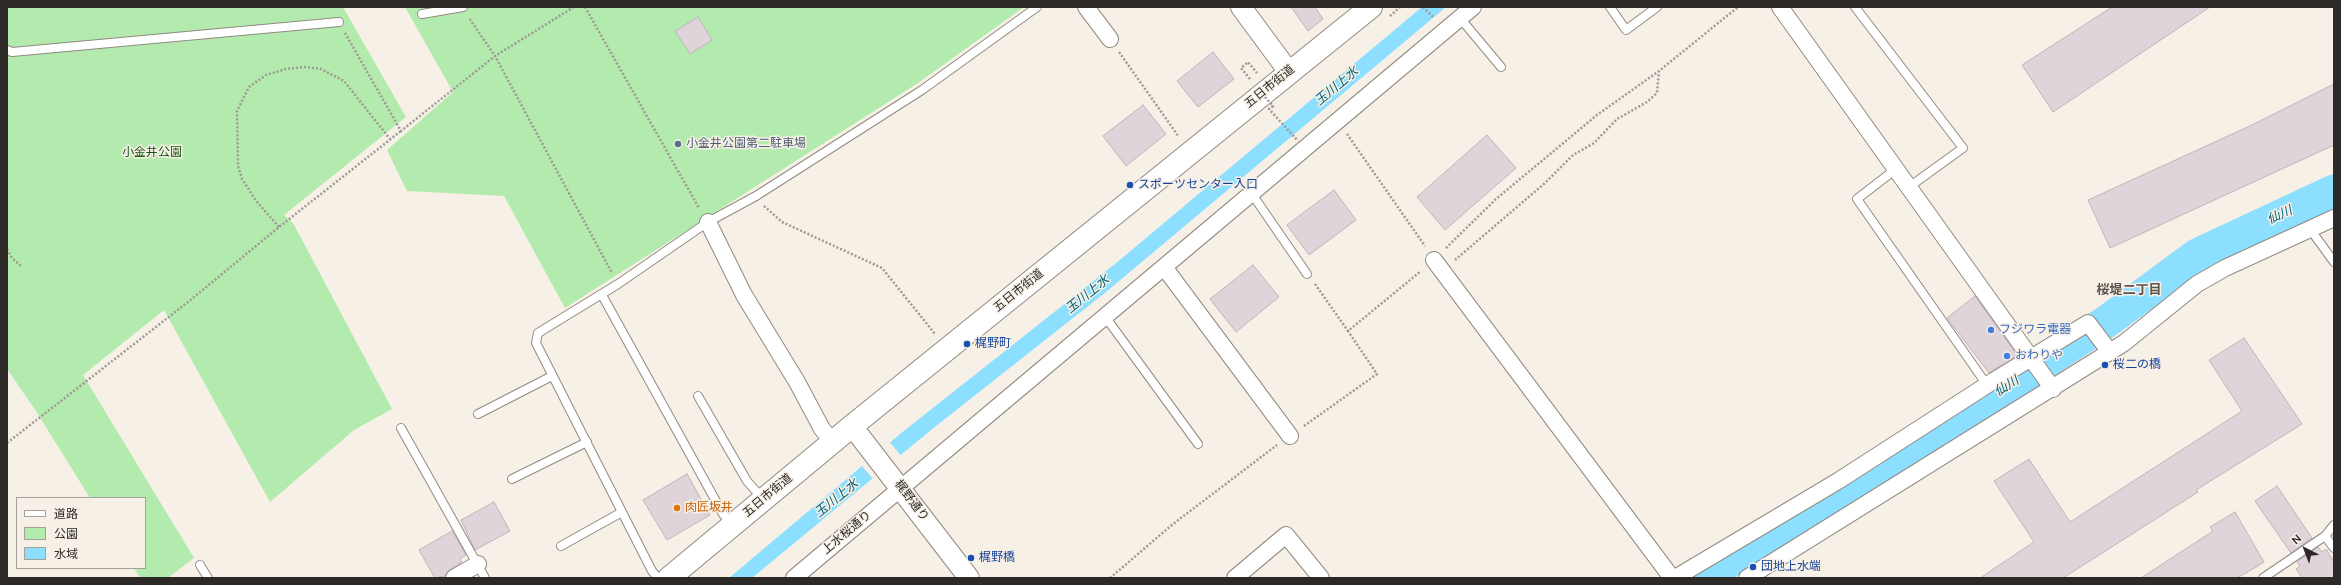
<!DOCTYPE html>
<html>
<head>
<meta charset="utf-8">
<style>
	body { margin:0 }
	#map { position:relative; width:2341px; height:585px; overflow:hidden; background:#f7f0e7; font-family:"Nunito Sans","Noto Sans JP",sans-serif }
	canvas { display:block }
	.frame { position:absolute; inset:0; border:8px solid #2c2926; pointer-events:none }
	.legend { position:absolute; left:16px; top:497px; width:130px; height:72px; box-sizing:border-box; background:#f7f0e7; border:1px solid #a6a09a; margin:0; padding:5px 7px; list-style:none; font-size:12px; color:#2c2926 }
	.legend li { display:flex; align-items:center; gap:8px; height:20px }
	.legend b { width:20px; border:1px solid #a6a09a }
	.north { position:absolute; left:2285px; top:529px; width:40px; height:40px; -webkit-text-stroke:3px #f7f0e7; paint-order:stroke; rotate:318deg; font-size:11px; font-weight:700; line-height:16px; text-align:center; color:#2c2926 }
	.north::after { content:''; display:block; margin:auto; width:14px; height:18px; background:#2c2926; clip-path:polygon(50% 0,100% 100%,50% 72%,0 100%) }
</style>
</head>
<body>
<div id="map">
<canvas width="2341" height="585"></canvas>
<div class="frame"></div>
<ul class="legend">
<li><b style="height:5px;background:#fff"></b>道路</li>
<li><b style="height:11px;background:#b2ebad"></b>公園</li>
<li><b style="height:11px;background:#8cdffe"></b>水域</li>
</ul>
<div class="north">N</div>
</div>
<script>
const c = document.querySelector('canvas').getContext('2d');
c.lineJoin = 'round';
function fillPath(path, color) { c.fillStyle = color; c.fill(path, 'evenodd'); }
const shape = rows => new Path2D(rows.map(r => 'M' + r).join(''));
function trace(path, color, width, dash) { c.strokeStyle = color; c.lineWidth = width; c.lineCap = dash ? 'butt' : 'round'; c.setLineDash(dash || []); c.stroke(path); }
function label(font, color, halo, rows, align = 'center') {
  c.font = font + ' "Nunito Sans","Noto Sans JP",sans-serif'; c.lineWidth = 3; c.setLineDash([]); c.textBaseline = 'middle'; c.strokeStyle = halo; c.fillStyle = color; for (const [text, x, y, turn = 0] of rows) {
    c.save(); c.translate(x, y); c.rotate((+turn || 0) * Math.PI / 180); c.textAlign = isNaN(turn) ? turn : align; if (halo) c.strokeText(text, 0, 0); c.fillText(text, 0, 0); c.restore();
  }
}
fillPath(shape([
	[7,7,343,7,406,117,284,215,293,223,392,409,354,430,270,502,164,310,83,375,194,558,168,578,140,578,134,568,145,568,145,498,90,498,36,411,7,369],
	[405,7,1024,7,918,83,565,308,504,196,407,191,387,150,453,92]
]), '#b2ebad');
fillPath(shape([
	[1422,7,1446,7,1106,292,931,430,752,578,729,578,900,434,1115,264]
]), '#8cdffe');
fillPath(shape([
	[889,441,902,457,874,480,861,465]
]), '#f7f0e7');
trace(shape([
	[1702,578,1915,448,2106,322,2197,255,2334,191]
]), '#8cdffe', 33);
const building = shape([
	[1291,7,1315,7,1323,19,1308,31,1291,7],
	[2112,7,2210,7,2053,112,2022,65,2112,7],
	[698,17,712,40,690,54,675,31,698,17],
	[1213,52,1234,79,1198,107,1177,81,1213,52],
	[2334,84,2334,145,2110,248,2088,200,2252,125,2334,84],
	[1143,105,1166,134,1126,166,1103,136,1143,105],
	[1487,135,1516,168,1445,230,1417,197,1487,135],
	[1334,190,1356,220,1309,255,1287,225,1334,190],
	[1253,265,1279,297,1236,332,1210,299,1253,265],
	[1975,296,2017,355,1989,373,1947,318,1975,296],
	[2244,338,2302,424,2196,490,2198,492,2063,578,1980,578,2034,542,1994,481,2029,459,2070,522,2242,411,2209,360,2244,338],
	[687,474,710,515,667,540,643,500,687,474],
	[2277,486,2312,538,2291,553,2255,501,2277,486],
	[494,502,510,531,475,550,461,520,494,502],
	[2235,512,2264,562,2258,566,2237,578,2141,578,2213,531,2210,527,2235,512],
	[452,531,466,555,460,559,462,562,449,570,445,576,435,578,419,550,452,531],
	[2318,547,2322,552,2326,549,2334,562,2334,578,2302,578,2296,569,2300,566,2297,562,2318,547]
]);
fillPath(building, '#dfd4da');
trace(building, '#bfb4ba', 1);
const service = shape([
	[1610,7,1626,30,1657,7],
	[1855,7,1963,148,1909,187],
	[422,14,463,7],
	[1460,18,1501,67],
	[7,50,12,52,339,22],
	[1896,169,1857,199,1987,385],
	[1252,194,1307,274],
	[2310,229,2334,262],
	[602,295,723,514,732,525],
	[1104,315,1198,444],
	[698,396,747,481,763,499],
	[478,414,552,376],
	[401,428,485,578],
	[512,479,587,442],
	[2325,536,2334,548],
	[561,546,622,512],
	[200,565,208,578],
	[658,578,652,571,536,343,538,333,618,284,708,222,756,196,922,90,1037,7],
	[2263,578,2325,536,2334,525]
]);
const minor = shape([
	[1086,7,1110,39],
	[1780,7,2053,389],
	[708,222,744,295,797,382,822,429,833,442],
	[1434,260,1672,578],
	[1164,267,1290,436],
	[454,578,478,564],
	[794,578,1473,7],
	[1235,578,1286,535,1321,578],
	[1675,578,1838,481,1987,385,2088,323,2110,352],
	[1747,578,2124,343,2197,284,2225,268,2334,218]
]);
const tertiary = shape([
	[1241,7,1289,72],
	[852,426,969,578]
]);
const primary = shape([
	[669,578,852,426,1371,7]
]);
trace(service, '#918a82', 10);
trace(minor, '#918a82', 18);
trace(tertiary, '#918a82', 22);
trace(primary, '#918a82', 24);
trace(shape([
	[574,7,495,56,612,273],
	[585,7,699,208],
	[1423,7,1434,18],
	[1390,16,1400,7],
	[345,33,401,131,495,56,469,18],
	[1119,52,1179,137],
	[1250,79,1241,68,1248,62,1257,73],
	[1347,134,1425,246],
	[764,206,782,222,882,268,935,334],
	[279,227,257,202,242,179,238,166,237,111,249,87,266,75,286,69,305,67,321,69,344,81,390,139],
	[1446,248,1496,199,1597,115,1659,71,1738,7],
	[7,249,12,258,21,266],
	[1455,260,1545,183,1573,155,1594,143,1617,119,1647,102,1657,93,1659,71],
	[1315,284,1348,331],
	[1304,426,1377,374,1348,331,1421,271],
	[7,443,188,302,279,227,401,131],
	[1110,578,1173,524,1277,445]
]), '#9e9993', 2.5, [2, 2]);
trace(service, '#fff', 8);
trace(minor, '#fff', 16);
trace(tertiary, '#fff', 20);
trace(primary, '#fff', 22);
trace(shape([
	[1257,88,1273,106,1269,109,1298,141]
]), '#9e9993', 2.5, [2, 2]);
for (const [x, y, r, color] of [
	[678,144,4,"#5c6f8a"],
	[1130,185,4,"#1a4fb4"],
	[1991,330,4,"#3f7fe0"],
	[967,344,4,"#1a4fb4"],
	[2007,356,4,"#3f7fe0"],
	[2105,365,4,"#1a4fb4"],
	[677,508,4,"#e8710a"],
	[971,558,4,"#1a4fb4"],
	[1753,567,4,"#1a4fb4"]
]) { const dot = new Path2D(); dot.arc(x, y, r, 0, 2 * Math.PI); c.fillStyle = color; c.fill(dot); trace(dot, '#f7f0e7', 1.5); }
label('12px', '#2c2926', '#f7f0e7', [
	["五日市街道",1270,87,-39],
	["五日市街道",1019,291,-39],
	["五日市街道",768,496,-40],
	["梶野通り",911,501,53],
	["上水桜通り",847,533,-40]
]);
label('12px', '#4e5e75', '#f7f0e7', [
	["小金井公園第二駐車場",686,144]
], 'left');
label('12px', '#195716', '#f7f0e7', [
	["小金井公園",152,153]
]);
label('12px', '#164399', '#f7f0e7', [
	["スポーツセンター入口",1138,185],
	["梶野町",975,344],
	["桜二の橋",2113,365],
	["梶野橋",979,558],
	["団地上水端",1761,567]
], 'left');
label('12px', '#366cbe', '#f7f0e7', [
	["フジワラ電器",1999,330],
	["おわりや",2015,356]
], 'left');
label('12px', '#c56008', '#f7f0e7', [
	["肉匠坂井",685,508]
], 'left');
label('italic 13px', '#00627b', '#f7f0e7', [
	["玉川上水",1337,87,-40],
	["仙川",2280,216,-25],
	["玉川上水",1088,295,-39],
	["仙川",2007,387,-33],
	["玉川上水",837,499,-39]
]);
label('bold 13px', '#5b544d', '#f7f0e7', [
	["桜堤二丁目",2129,291]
]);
</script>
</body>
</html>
